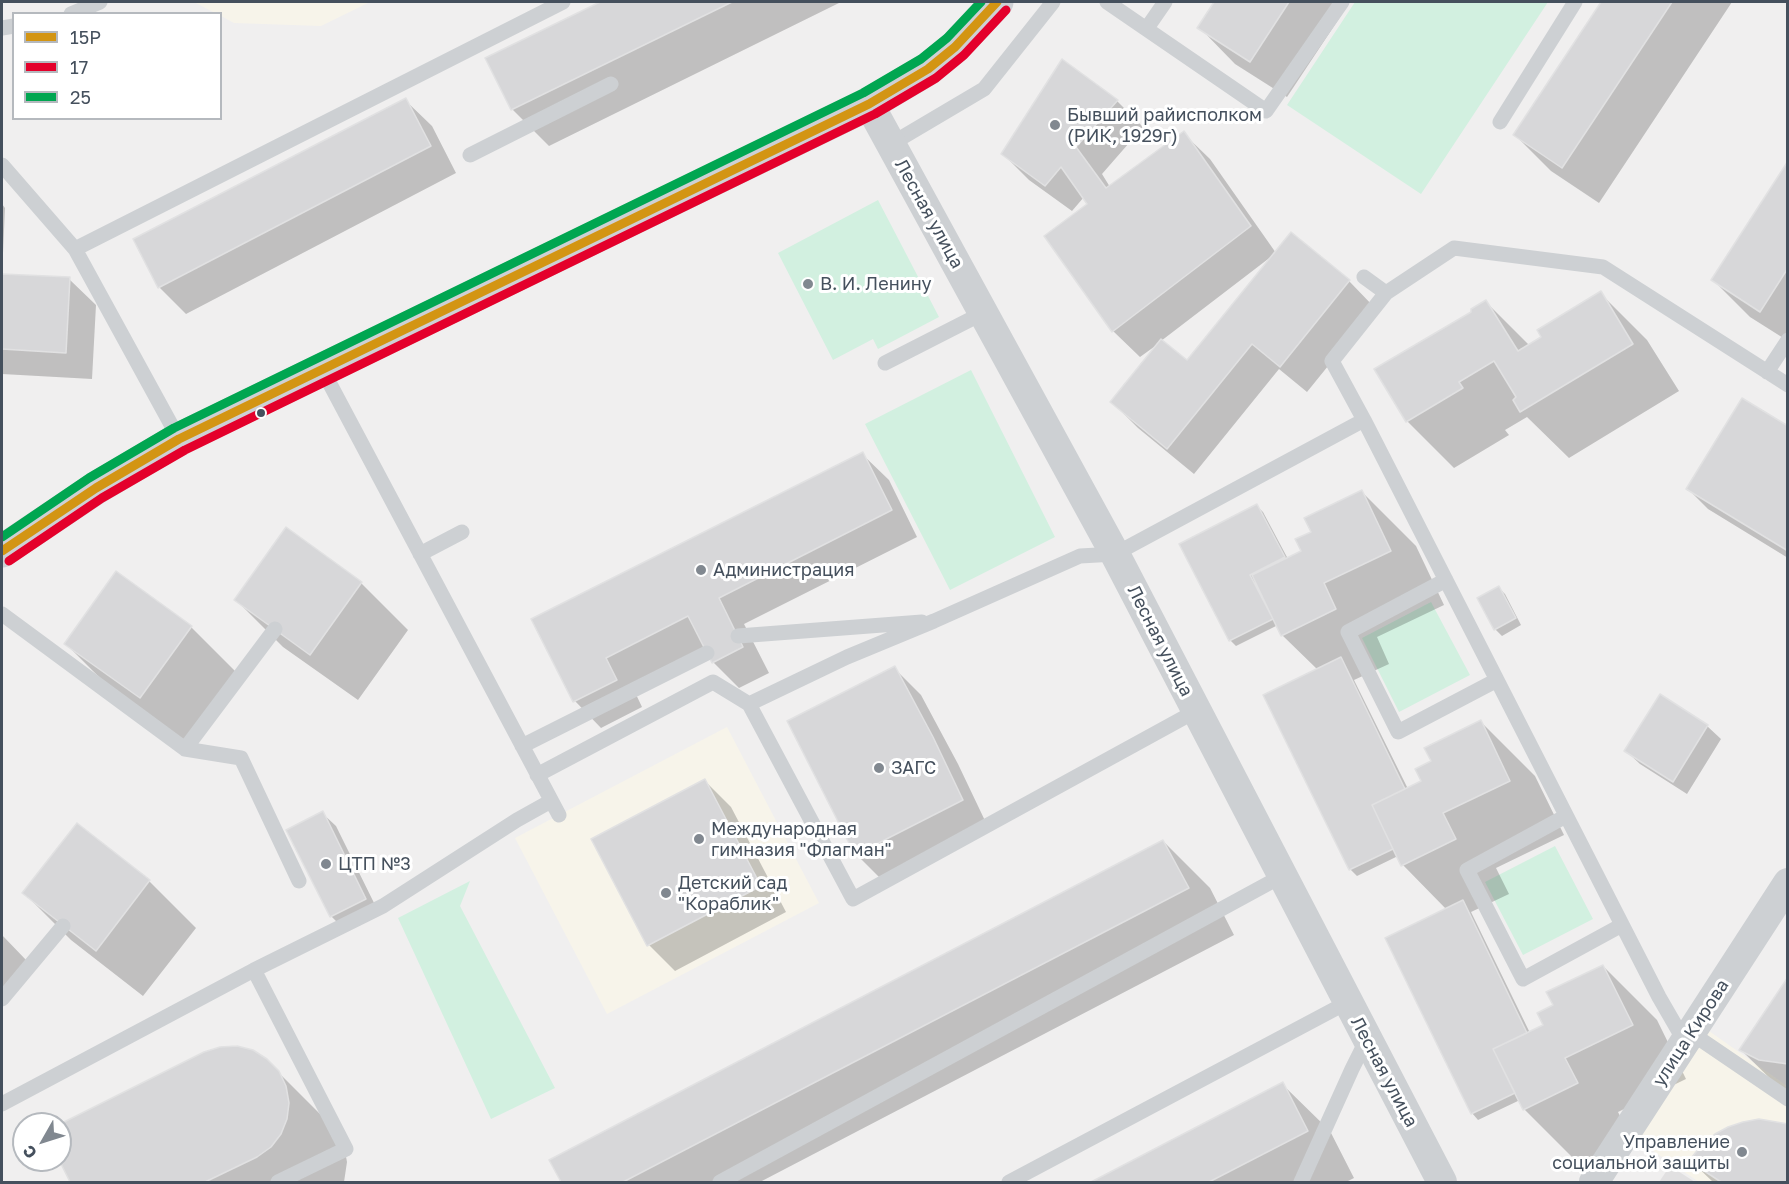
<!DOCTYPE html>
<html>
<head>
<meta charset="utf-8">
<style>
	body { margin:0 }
	#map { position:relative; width:1789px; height:1184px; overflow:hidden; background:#f0efef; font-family:"Golos Text",sans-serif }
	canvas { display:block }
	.frame { position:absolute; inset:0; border:3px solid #45505d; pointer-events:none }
	.legend { position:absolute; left:12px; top:12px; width:210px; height:108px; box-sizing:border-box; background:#fff; border:2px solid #b5b9be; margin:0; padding:8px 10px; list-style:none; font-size:18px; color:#45505d }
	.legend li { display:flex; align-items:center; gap:12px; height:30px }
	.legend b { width:30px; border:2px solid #b5b9be }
	.north { position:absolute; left:12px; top:1112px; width:60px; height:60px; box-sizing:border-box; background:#fff; border:2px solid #b5b9be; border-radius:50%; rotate:231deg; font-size:16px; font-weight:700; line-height:24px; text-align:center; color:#45505d }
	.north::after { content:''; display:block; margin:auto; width:21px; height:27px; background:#818890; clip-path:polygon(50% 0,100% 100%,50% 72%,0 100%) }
</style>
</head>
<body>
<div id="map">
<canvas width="1789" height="1184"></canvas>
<div class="frame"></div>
<ul class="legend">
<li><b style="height:8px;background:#d39513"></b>15Р</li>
<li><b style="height:8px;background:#e4002b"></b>17</li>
<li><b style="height:8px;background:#00a651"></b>25</li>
</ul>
<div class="north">С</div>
</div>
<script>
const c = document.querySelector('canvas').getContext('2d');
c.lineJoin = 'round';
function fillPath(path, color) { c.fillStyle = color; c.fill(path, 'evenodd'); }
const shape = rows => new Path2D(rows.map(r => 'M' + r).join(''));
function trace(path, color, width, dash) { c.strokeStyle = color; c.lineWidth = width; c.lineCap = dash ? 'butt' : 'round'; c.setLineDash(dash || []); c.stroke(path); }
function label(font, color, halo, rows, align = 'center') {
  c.font = font + ' "Golos Text",sans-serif'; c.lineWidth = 6; c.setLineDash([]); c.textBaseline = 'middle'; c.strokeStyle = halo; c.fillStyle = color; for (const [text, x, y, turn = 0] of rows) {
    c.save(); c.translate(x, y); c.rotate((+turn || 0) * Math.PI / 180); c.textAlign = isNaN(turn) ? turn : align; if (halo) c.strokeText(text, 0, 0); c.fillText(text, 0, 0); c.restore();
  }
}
fillPath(shape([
	[194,2,370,2,321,26,234,23,221,16,220,14,215,13],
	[727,727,819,903,607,1014,515,838],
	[1702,1026,1787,1086,1787,1182,1699,1182,1637,1140]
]), '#f7f4ea');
fillPath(shape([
	[1670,1166,1695,1182,1659,1182]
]), '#e1e0e1');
fillPath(shape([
	[1355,2,1548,2,1421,194,1287,105],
	[878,200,939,317,878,349,873,339,833,360,778,253],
	[971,370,1055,537,950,590,865,424],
	[1431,602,1470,675,1399,712,1362,638],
	[1555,846,1593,919,1523,955,1485,882],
	[470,881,460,906,555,1088,491,1119,398,918]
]), '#d2f0e0');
fillPath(shape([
	[603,2,838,2,839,3,549,146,512,109,487,58],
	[1216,2,1350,2,1287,97,1235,64,1199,27],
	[1603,2,1732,2,1599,203,1551,171,1515,135],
	[405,100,432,126,456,173,186,314,159,287,135,240],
	[1117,101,1143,127,1102,174,1110,187,1183,133,1210,159,1276,253,1349,281,1375,308,1307,392,1279,369,1194,474,1138,428,1112,402,1158,344,1140,357,1113,331,1046,236,1089,204,1084,197,1072,211,1029,180,1003,154],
	[1272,256,1188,362,1161,341],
	[1788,164,1788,341,1750,317,1713,280],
	[2,204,5,208,2,276,69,279,96,305,92,379,2,374],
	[1600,293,1647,340,1679,391,1569,458,1527,417,1505,430,1509,435,1454,468,1407,421,1473,313,1486,302,1530,346],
	[1788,427,1788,558,1708,509,1688,489],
	[862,454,889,480,917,537,744,624,769,673,739,688,713,662,705,647,631,684,642,707,601,728,575,701,533,620],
	[1362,492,1416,546,1444,605,1377,637,1389,664,1354,680,1408,789,1423,782,1433,762,1481,722,1535,776,1564,835,1496,868,1509,894,1471,912,1530,1033,1545,1026,1555,1006,1603,966,1657,1020,1686,1079,1618,1112,1631,1138,1578,1163,1524,1109,1520,1100,1478,1120,1472,1113,1447,910,1403,865,1398,856,1357,876,1350,869,1265,696,1318,670,1282,635,1278,625,1236,646,1230,640,1257,506,1263,512,1288,559,1303,552,1313,532],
	[361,583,408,630,358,700,283,647,236,600],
	[1499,588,1505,594,1521,625,1502,636,1495,629],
	[191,627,238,674,188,744,113,691,66,644],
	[894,668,921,695,958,764,988,827,882,880,856,854],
	[1660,696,1707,726,1721,739,1687,794,1640,764,1626,751],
	[705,781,731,807,786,912,675,971,649,945],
	[322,813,336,826,379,913,345,930,331,916],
	[77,825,149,881,196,928,143,996,71,940,24,893],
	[1163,841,1210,888,1234,935,760,1182,563,1182,551,1160],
	[2,935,27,961,2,994],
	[1788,979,1788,1096,1741,1050],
	[266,1060,326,1120,344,1146,347,1162,344,1182,72,1182,60,1158],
	[1282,1084,1330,1131,1354,1178,1346,1182,1094,1182],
	[1788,1126,1788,1182,1713,1182,1691,1161]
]), '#0003');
const building = shape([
	[600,2,732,2,511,110,485,58,600,2],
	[1214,2,1289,2,1250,62,1197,28,1214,2],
	[1601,2,1672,2,1562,168,1513,135,1601,2],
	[1062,59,1118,100,1076,147,1106,188,1184,131,1251,226,1112,332,1044,236,1087,204,1061,167,1045,186,1001,154,1062,59],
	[406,98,431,146,158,288,133,239,406,98],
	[1788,161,1788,268,1760,312,1711,280,1788,161],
	[1291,232,1350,280,1280,367,1252,344,1167,449,1110,402,1161,339,1187,360,1291,232],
	[2,274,70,277,66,353,2,349,2,274],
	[1601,291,1633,344,1520,412,1513,400,1516,397,1494,361,1459,382,1463,388,1406,422,1374,369,1471,312,1471,309,1486,300,1518,351,1541,337,1537,330,1601,291],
	[1742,398,1788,426,1788,551,1686,489,1742,398],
	[863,452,892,510,719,598,743,647,712,663,688,616,606,658,617,680,573,702,531,619,863,452],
	[1362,490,1391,551,1324,583,1336,609,1281,636,1252,575,1301,551,1295,539,1311,532,1304,518,1362,490],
	[1257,504,1285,557,1250,575,1273,619,1229,641,1179,544,1257,504],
	[286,527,362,582,310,655,234,600,286,527],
	[116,571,192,626,140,698,64,644,116,571],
	[1499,586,1516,618,1494,630,1477,598,1499,586],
	[1341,657,1405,789,1372,805,1393,849,1349,870,1263,695,1341,657],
	[895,666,933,737,963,800,855,855,787,721,895,666],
	[1660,694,1708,725,1673,782,1624,751,1660,694],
	[1481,720,1510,781,1443,813,1456,839,1401,866,1372,805,1421,781,1415,769,1431,761,1424,748,1481,720],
	[705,779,761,886,647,946,591,839,705,779],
	[323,811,366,899,330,917,286,830,323,811],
	[77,823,150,880,96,951,22,893,77,823],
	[1163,840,1189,888,623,1182,561,1182,549,1160,1163,840],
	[1463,900,1527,1033,1493,1049,1515,1093,1471,1114,1385,938,1463,900],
	[1603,965,1633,1025,1565,1058,1578,1083,1523,1110,1493,1049,1543,1025,1537,1013,1553,1005,1546,992,1603,965],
	[1788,977,1788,1064,1759,1060,1739,1050,1788,977],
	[237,1046,253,1050,267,1059,279,1071,286,1086,289,1103,287,1119,281,1134,271,1147,257,1157,205,1182,70,1182,59,1160,60,1124,204,1052,220,1047,237,1046],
	[1283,1082,1308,1131,1209,1182,1091,1182,1283,1082],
	[1759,1119,1788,1124,1788,1182,1721,1182,1689,1161,1699,1148,1715,1134,1728,1127,1743,1122,1759,1119]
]);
fillPath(building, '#d7d7d9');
trace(building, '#e1e1e2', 1.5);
trace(shape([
	[1107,2,1266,111,1342,2],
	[71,14,100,2],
	[2,28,14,26],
	[1147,28,1165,2],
	[1500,122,1575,2],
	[891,144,984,89,1053,2],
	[470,155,611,84],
	[2,165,75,249,179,439],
	[75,249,563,2],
	[1364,277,1386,293],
	[885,363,983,313],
	[322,369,559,815],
	[1767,372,1788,340],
	[1364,420,1332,361,1386,293,1454,248,1603,267,1788,385],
	[420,554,462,532],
	[1446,580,1348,632,1398,732,1497,680],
	[2,614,185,749,275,629],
	[738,636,922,622],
	[1196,711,853,899,749,704,847,657,934,621,1080,556,1115,554,1364,420,1659,997,1685,1042],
	[522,746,707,653],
	[185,749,241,758,299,881],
	[537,775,713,682,749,704],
	[1566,816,1467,870,1523,979,1622,925],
	[254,970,346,1149,278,1182],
	[2,999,63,926],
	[1691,1033,1788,1099],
	[2,1104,254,970,383,906,517,820,551,801],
	[720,1182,1282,876],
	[1009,1182,1348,1002],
	[1301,1182,1352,1069,1367,1039]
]), '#cdd0d3', 15);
trace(shape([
	[869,104,1115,554,1442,1182],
	[1594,1182,1788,883]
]), '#cdd0d3', 30);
trace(shape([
	[2,551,96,488,179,439,869,104,928,69,955,47,997,2]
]), '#ced0d4', 33);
trace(shape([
	[2,551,96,488,179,439,869,104,928,69,955,47,997,2]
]), '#d39513', 9);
trace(shape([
	[9,561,102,498,185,450,875,114,936,78,964,55,1006,10]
]), '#e4002b', 9);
trace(shape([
	[2,537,89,478,174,428,863,93,921,59,947,38,981,2]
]), '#00a651', 9);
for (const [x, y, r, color] of [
	[1055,125,6,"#818890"],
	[808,284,6,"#818890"],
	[261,413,5,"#45505d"],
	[701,570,6,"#818890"],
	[879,768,6,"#818890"],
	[699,839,6,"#818890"],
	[326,864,6,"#818890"],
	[666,893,6,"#818890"],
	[1742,1152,6,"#818890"]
]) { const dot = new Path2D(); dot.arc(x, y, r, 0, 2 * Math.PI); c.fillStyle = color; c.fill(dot); trace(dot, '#fff', 2); }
label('18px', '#45505d', '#fff', [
	["Бывший райисполком",1067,115],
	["(РИК, 1929г)",1067,136],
	["В. И. Ленину",820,284],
	["Администрация",713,570],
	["ЗАГС",891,768],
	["Международная",711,829],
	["гимназия \"Флагман\"",711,850],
	["ЦТП №3",338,864],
	["Детский сад",678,883],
	["\"Кораблик\"",678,904],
	["Управление",1730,1142,"right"],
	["социальной защиты",1730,1163,"right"]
], 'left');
label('18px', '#45505d', '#fff', [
	["Лесная улица",929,214,61],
	["Лесная улица",1160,641,63],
	["улица Кирова",1691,1033,-57],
	["Лесная улица",1384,1072,62]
]);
</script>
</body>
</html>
